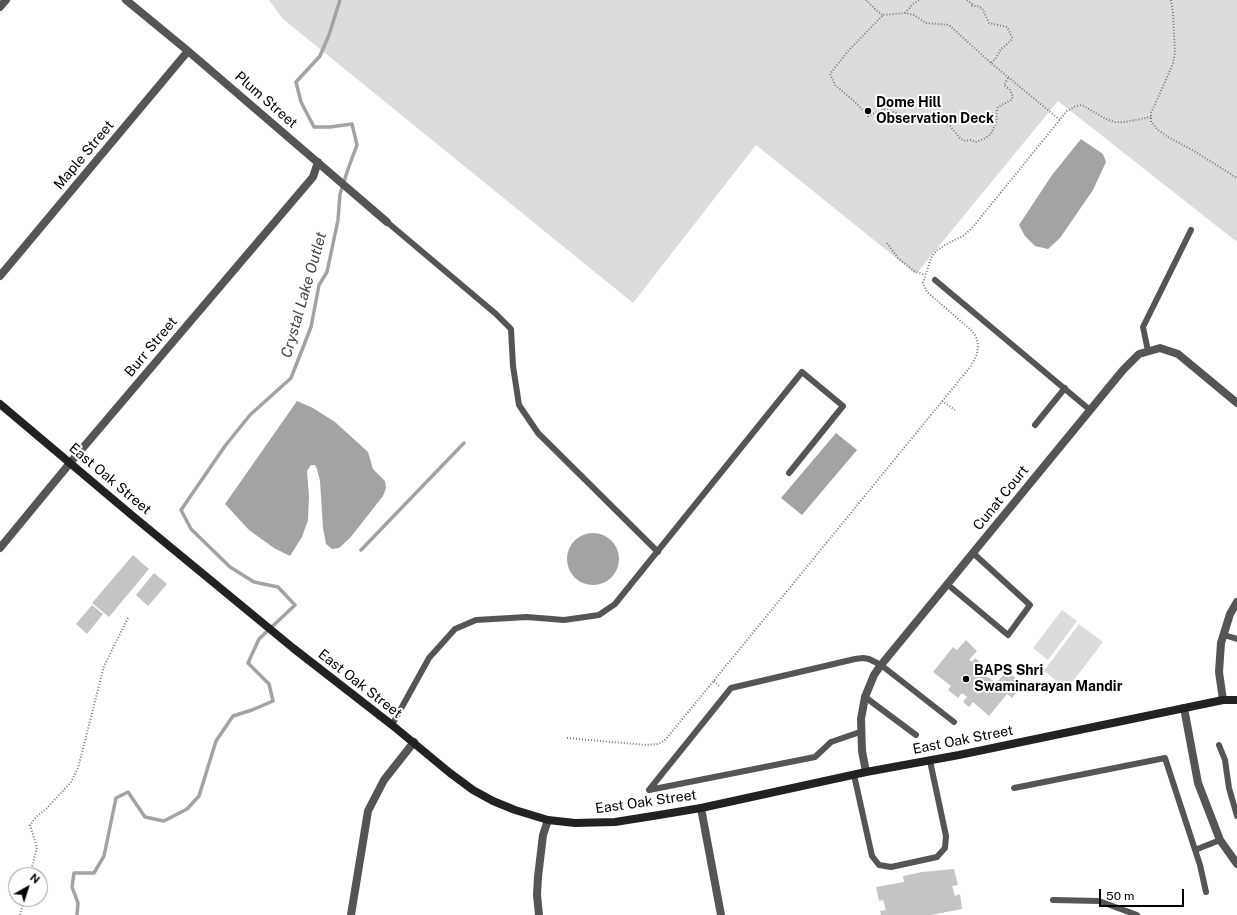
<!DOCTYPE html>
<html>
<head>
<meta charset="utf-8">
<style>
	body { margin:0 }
	#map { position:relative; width:1237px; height:915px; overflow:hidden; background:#fff; font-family:"Public Sans",sans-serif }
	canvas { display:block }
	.north { position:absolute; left:8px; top:867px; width:40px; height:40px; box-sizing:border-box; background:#fff; border:1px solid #999; border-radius:50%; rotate:39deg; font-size:11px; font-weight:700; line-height:16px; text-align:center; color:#000 }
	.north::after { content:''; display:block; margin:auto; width:14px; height:18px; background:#000; clip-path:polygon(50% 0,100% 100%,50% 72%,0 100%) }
	.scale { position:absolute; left:1099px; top:889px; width:85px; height:18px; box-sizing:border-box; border:2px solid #000; border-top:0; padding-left:5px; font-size:12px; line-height:14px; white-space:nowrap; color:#000; -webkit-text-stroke:3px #fff; paint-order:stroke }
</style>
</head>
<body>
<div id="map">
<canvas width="1237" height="915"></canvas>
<div class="north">N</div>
<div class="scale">50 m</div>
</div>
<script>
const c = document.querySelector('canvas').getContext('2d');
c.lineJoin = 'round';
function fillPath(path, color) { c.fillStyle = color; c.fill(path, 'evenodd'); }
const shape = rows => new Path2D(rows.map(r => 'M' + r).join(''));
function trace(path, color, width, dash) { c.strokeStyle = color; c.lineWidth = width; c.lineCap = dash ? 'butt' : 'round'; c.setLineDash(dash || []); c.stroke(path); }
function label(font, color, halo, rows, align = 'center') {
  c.font = font + ' "Public Sans",sans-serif'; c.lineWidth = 4; c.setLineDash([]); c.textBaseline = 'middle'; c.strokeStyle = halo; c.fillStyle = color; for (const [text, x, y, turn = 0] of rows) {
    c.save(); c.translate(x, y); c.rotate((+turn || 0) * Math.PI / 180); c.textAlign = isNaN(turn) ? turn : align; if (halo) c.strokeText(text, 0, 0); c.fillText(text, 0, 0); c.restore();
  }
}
fillPath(shape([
	[269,0,1237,0,1237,242,1058,101,916,274,756,145,633,303,283,19],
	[1062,610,1077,621,1048,660,1033,648],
	[1079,624,1103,642,1067,689,1044,671]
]), '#dcdcdc');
fillPath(shape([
	[1081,139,1103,154,1106,162,1093,190,1060,238,1048,249,1035,246,1025,236,1019,225,1052,175],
	[297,401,313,408,335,422,368,452,373,469,385,481,386,488,383,496,350,538,339,548,332,549,326,544,323,528,320,481,317,469,315,465,311,465,307,471,309,496,308,520,302,537,290,556,274,548,249,530,225,504],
	[836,433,857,450,802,515,781,498],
	'567 559a26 26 0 1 1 52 0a26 26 0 1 1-52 0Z'
]), '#a3a3a3');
trace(shape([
	[361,550,464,443],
	[77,915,78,903,72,887,74,873,94,873,104,856,116,798,128,792,145,817,164,821,187,809,199,796,216,741,233,716,252,710,273,701,269,684,248,663,259,639,295,605,278,587,254,582,230,567,191,529,181,510,225,446,250,415,291,378,311,327,319,285,327,272,338,220,340,194,348,169,357,145,352,124,330,127,314,127,301,102,296,82,320,56,329,35,340,0]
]), '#a3a3a3', 3.5);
fillPath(shape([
	[133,555,149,569,109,617,92,603],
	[154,573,167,584,148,606,136,595],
	[92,605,103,614,87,634,76,624],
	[966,640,977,651,969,660,972,662,975,658,988,669,984,674,996,683,1007,671,1023,684,1012,698,1007,694,989,716,973,702,969,707,963,702,967,697,962,693,958,698,948,690,951,686,933,672,953,647,957,650],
	[954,869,958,885,952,886,955,896,960,894,962,909,931,915,881,915,880,911,886,910,883,900,879,901,876,887,904,882,903,876,922,872]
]), '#c4c4c4');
trace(shape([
	[866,0,876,10,883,15],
	[967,0,972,4,971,6,977,6,982,8,989,23,1007,27,1012,37,1011,40,1005,46,1001,49,996,58,991,63],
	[1171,0,1173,13,1175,52,1173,64,1151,113,1151,122,1158,130,1168,137,1194,151,1237,178],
	[905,13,913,4,919,0],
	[1008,78,1004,85,1010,90,1013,97,1011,100,998,107,996,114,997,120,991,134,984,139,976,142,970,140,964,141,960,138,950,126,942,121,933,118,916,119,884,109,868,116,855,102,835,85,830,74,848,51,883,15,905,13,914,15,926,23,949,25,991,63,1060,120],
	[887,243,898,258,914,271,925,275],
	[942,401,955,410],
	[714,681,720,687],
	[567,738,647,745,657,744,664,741,671,733,971,366,977,354,978,345,976,336,971,330,927,292,923,283,931,258,936,251,945,245,963,236,972,228,1067,111,1076,106,1082,105,1106,119,1115,122,1125,122,1151,117],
	[30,875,37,847,30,825,36,817,47,808,71,782,78,768,104,666,128,618],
	[20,915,24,899]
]), '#777', 2, [1, 2]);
trace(shape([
	[387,222,496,314,511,329,513,366,519,405,538,433,658,552],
	[935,280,1090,410],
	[1148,351,1143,327,1191,230],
	[1035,425,1065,388],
	[947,584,1008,635,1030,605,973,553],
	[1224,635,1237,639],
	[865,697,916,735],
	[392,725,429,658,455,629,476,620,527,617,564,620,599,615,615,604,802,372,843,406,789,473],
	[1219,745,1225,760,1229,788,1237,816],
	[854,775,872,856,879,865,891,867,937,857,945,848,946,836,930,761],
	[1014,788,1165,758,1200,865,1206,892],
	[649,790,731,688,855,659,863,658,869,659,881,665,954,722],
	[649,790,815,757,831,742,860,732],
	[1195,850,1220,840],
	[1053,900,1099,901,1137,915]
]), '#555', 6);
trace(shape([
	[126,0,188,51,387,222],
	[0,7,6,0],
	[0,276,188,51],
	[0,548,70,463,313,177,318,162],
	[1223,700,1219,672,1221,643,1230,614,1237,602],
	[1184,708,1198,783,1220,840,1237,864],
	[866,772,862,751,861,719,865,697,874,675,881,665,1123,370,1139,354,1160,348,1178,354,1237,403],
	[701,808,721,915],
	[351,915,368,811,384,780,414,742],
	[539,915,537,895,538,877,543,835,548,820]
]), '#555', 8);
trace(shape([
	[0,404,134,517,293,648,392,725,450,773,473,790,493,801,515,810,548,820,575,823,615,822,659,815,701,808,866,772,959,755,1223,700,1237,700]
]), '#222', 8);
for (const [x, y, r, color] of [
	[868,111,4,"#000"],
	[966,679,4,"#000"]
]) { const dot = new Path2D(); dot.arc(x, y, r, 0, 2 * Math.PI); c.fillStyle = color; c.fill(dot); trace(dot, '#fff', 1.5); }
label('14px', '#000', '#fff', [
	["Plum Street",266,100,41],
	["Maple Street",84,155,-50],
	["Burr Street",151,347,-50],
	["East Oak Street",110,479,40],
	["Cunat Court",1001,498,-51],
	["East Oak Street",360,684,38],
	["East Oak Street",963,740,-11],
	["East Oak Street",646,802,-8]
]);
label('bold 14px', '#000', '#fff', [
	["Dome Hill",876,103],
	["Observation Deck",876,119],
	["BAPS Shri",974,671],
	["Swaminarayan Mandir",974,687]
], 'left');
label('italic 15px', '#444', '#fff', [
	["Crystal Lake Outlet",304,295,-74]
]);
</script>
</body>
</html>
